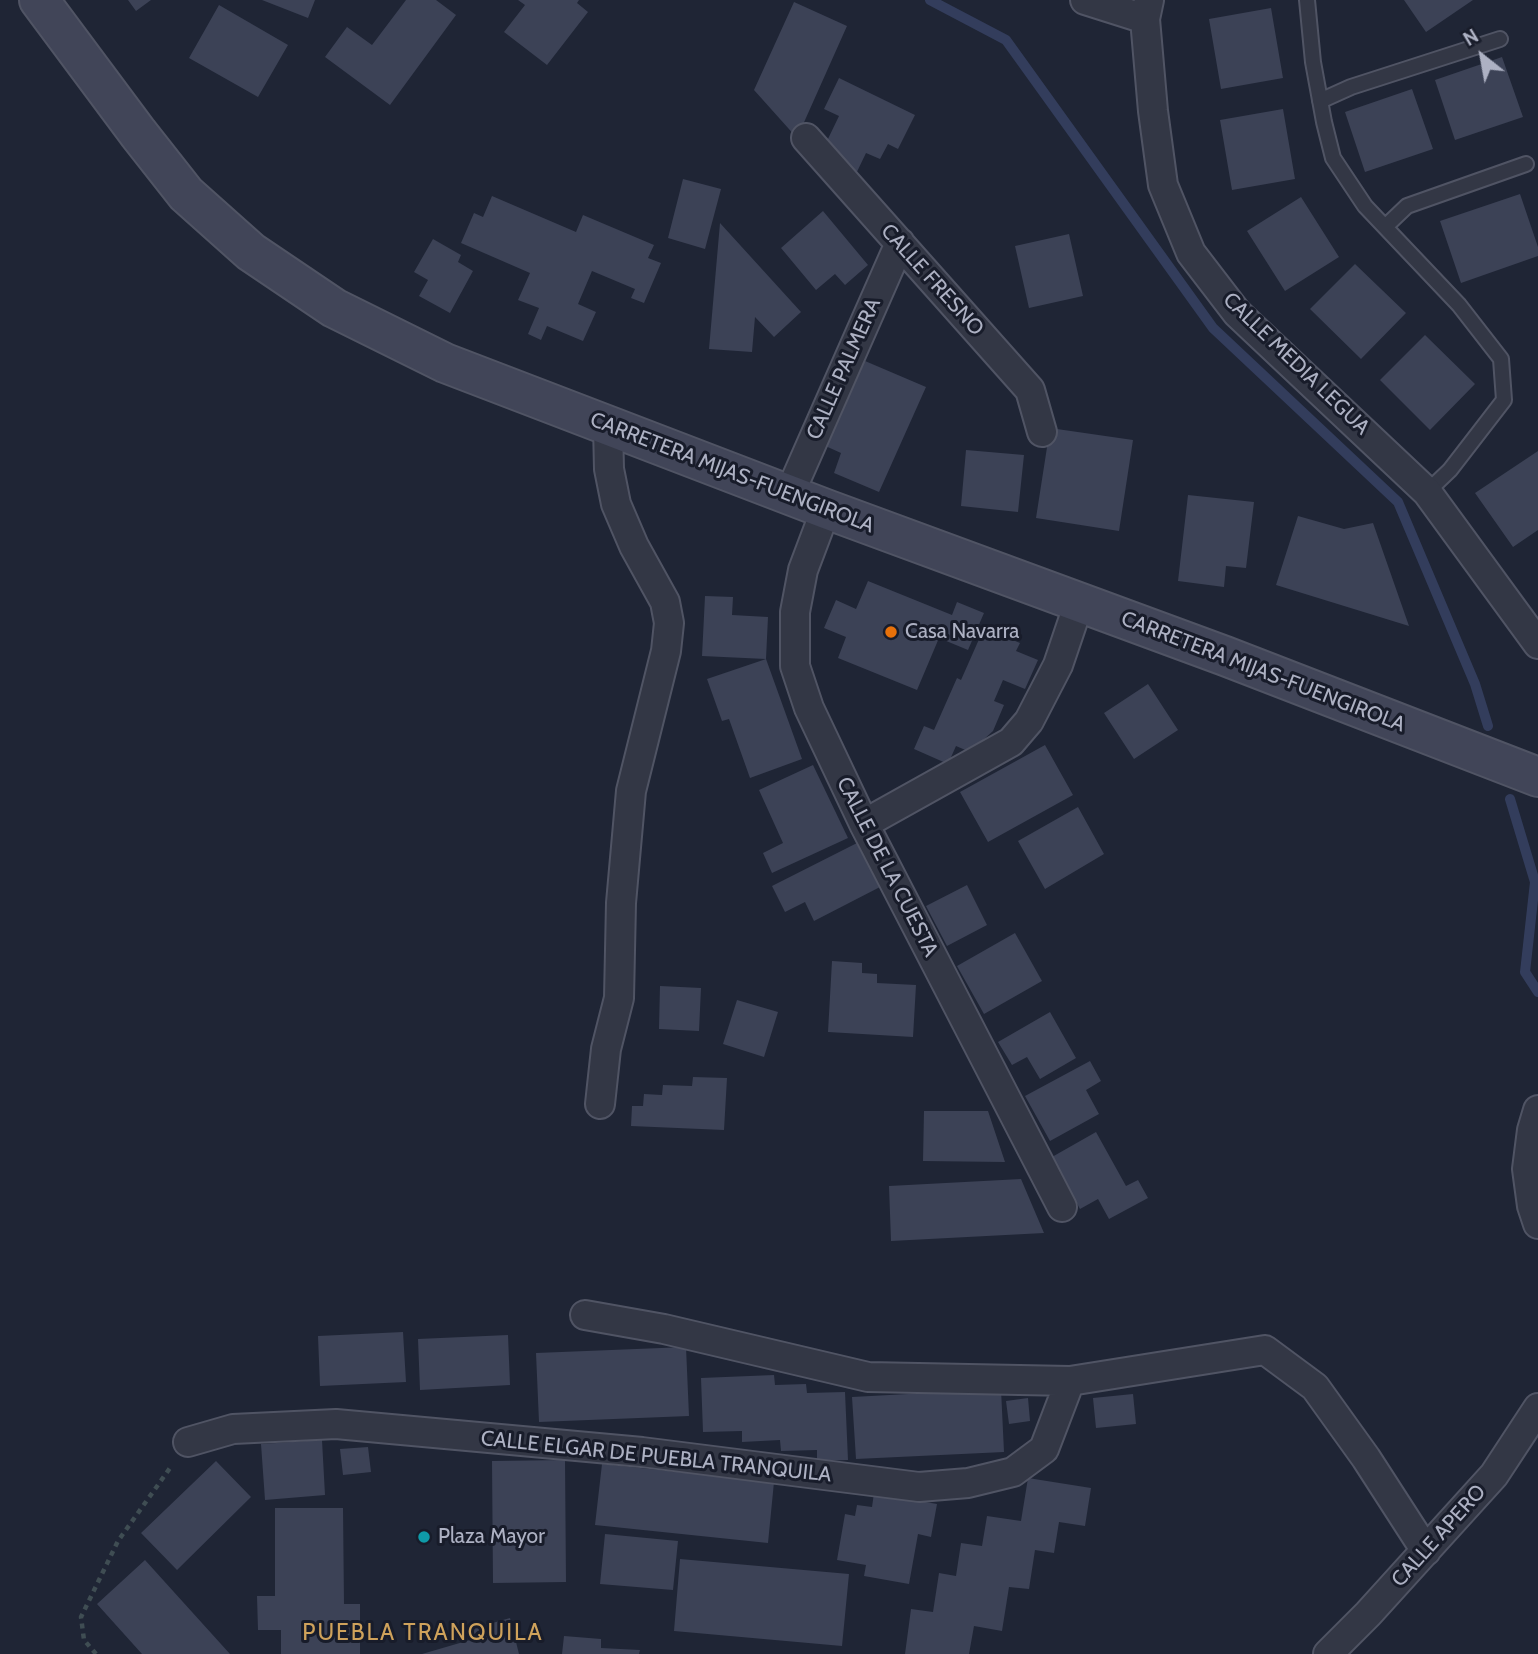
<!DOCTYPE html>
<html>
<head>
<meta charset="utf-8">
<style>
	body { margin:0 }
	#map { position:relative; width:1538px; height:1654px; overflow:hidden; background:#1f2535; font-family:Cabin,sans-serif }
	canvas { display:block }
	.north { position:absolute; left:1447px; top:21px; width:70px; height:70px; -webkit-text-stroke:5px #181c2a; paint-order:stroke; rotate:329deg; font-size:19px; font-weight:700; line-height:28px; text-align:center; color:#adb1c3 }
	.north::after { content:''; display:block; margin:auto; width:24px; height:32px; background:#adb1c3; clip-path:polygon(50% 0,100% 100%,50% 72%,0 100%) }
</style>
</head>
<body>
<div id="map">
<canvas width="1538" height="1654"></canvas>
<div class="north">N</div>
</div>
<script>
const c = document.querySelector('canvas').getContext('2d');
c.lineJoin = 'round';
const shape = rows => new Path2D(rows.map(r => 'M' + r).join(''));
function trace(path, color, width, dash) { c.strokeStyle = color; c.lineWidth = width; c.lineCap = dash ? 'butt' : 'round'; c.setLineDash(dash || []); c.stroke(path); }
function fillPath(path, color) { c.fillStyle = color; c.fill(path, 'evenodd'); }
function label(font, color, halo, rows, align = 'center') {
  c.font = font + ' Cabin,sans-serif'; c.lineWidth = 6; c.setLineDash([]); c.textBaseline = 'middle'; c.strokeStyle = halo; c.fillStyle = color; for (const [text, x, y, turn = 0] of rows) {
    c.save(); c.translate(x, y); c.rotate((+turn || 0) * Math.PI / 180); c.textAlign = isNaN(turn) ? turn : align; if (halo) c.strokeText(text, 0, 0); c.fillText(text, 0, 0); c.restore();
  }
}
trace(shape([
	[930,0,1006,40,1213,328,1398,502,1475,684,1488,726],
	[1510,799,1535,882,1525,972,1538,992]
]), '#333d5c', 10);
fillPath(shape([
	[128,0,151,0,136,11],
	[262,0,315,0,308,18],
	[406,0,436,0,456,15,390,105,325,57,347,27,372,45],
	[518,0,579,0,577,3,588,12,547,65,504,32,525,5],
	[1404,0,1473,0,1426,32],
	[794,2,847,26,797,138,754,90],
	[219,5,288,45,258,97,189,58],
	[1271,8,1283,78,1221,89,1209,19],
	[1502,57,1523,117,1455,140,1435,80],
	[839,78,915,115,898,149,888,144,880,159,866,153,854,178,826,143,839,116,824,109],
	[1412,89,1433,149,1365,172,1345,112],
	[1283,109,1295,179,1232,190,1220,120],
	[683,179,721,189,705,249,668,238],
	[1520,194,1538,247,1538,256,1461,283,1440,221],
	[492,196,576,232,583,215,654,245,648,258,661,263,644,303,631,298,635,289,592,271,578,304,596,312,583,341,547,326,541,340,528,334,539,308,518,300,530,273,461,243,474,213,483,217],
	[1301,197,1339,257,1285,291,1247,231],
	[823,211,868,265,845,285,835,274,816,290,781,248],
	[720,223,801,312,774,337,755,317,752,352,709,349],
	[1069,234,1083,296,1029,308,1015,246],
	[433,239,461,255,458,262,473,271,450,313,419,296,428,280,414,272],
	[1355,264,1406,313,1361,359,1310,309],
	[1425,335,1475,384,1430,430,1380,380],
	[858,358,926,387,879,492,834,473,841,453,821,444],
	[1050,428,1133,440,1119,531,1036,518],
	[966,450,1024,455,1018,512,961,506],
	[1538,451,1538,530,1513,547,1475,493],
	[1188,495,1254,502,1246,568,1226,566,1224,587,1178,581],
	[1298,516,1344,529,1373,523,1409,626,1276,585],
	[868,581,952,615,957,602,984,613,968,650,939,638,917,690,838,658,846,637,824,628,836,600,856,609],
	[705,596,733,597,732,615,768,617,766,659,702,656],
	[984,628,1020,643,1016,651,1038,660,1025,689,1003,680,994,701,1004,705,993,731,970,752,956,746,948,764,914,749,924,726,934,730,957,678,961,680],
	[766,659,802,759,750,778,729,719,722,721,707,679],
	[1148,684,1178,730,1134,759,1104,713],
	[1045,745,1073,795,988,842,960,792],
	[813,765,848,838,772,873,763,853,783,843,759,790],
	[1078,807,1104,854,1045,889,1018,841],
	[857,843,880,887,814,921,805,902,785,912,772,886],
	[967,885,987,925,947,946,926,906],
	[1015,933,1042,981,984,1014,957,966],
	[832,961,862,963,862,973,877,974,877,983,916,985,913,1037,828,1032],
	[660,986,701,988,699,1031,659,1029],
	[737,1000,778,1012,764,1057,723,1044],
	[1050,1012,1076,1058,1040,1079,1027,1057,1012,1065,998,1042],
	[1090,1061,1101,1081,1086,1090,1099,1114,1050,1141,1025,1096],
	[693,1077,727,1078,724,1130,631,1126,632,1106,643,1106,644,1094,662,1095,663,1085,692,1086],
	[924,1111,988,1111,1005,1162,923,1161],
	[1096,1132,1126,1186,1138,1180,1148,1198,1109,1219,1098,1199,1080,1209,1052,1157],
	[1021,1179,1044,1233,891,1241,889,1186],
	[403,1332,406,1382,320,1386,318,1336],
	[508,1335,510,1385,420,1390,418,1339],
	[686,1347,689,1416,539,1422,536,1353],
	[774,1375,775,1385,806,1384,807,1393,845,1392,848,1460,817,1461,817,1450,781,1451,780,1440,742,1442,742,1431,703,1432,701,1378],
	[1001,1389,1004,1452,856,1459,852,1397],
	[1133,1394,1136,1424,1096,1428,1093,1398],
	[1028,1398,1030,1421,1009,1424,1006,1401],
	[322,1440,325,1495,265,1500,261,1444],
	[368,1447,371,1472,343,1475,340,1449],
	[565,1460,566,1582,493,1583,492,1461],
	[216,1461,251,1497,177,1570,141,1533],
	[602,1464,774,1482,768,1543,595,1525],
	[1028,1478,1091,1488,1085,1526,1059,1522,1054,1553,1035,1550,1029,1589,1009,1587,1002,1631,974,1626,969,1654,905,1654,911,1609,933,1612,939,1573,956,1576,961,1543,982,1546,987,1516,1021,1521],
	[874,1493,937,1504,931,1537,918,1534,909,1584,864,1576,866,1565,837,1560,845,1514,855,1516,857,1505,872,1507],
	[275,1508,343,1508,344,1604,360,1604,360,1654,281,1654,281,1630,258,1630,257,1596,275,1596],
	[605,1534,678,1541,673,1590,600,1584],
	[680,1559,849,1574,842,1646,674,1631],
	[145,1560,230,1654,142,1654,97,1604],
	[510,1618,519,1654,422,1654,470,1640,468,1630],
	[564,1636,601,1639,601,1648,640,1650,639,1654,562,1654]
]), '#3c4256');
const lane = shape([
	[1307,0,1313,62,1324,122,1333,158,1365,206,1459,305,1501,359,1504,400,1450,470,1427,492],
	[1320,101,1351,87,1500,39],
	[1385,227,1407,206,1526,164]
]);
const street = shape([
	[1085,0,1145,19],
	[1149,0,1145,19,1153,111,1163,185,1191,253,1237,313,1427,492,1538,644],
	[806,138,1030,390,1042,432],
	[789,495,900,243],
	[826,509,803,570,795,612,795,666,809,708,864,824,1062,1207],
	[864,824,1011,742,1029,721,1058,665,1079,603],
	[600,1104,606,1049,619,998,621,903,631,791,666,651,669,623,665,602,634,546,616,504,609,469,608,426],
	[1538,1110,1532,1130,1527,1169,1532,1206,1538,1224],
	[585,1315,664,1329,868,1377,1070,1381,1265,1350,1315,1387,1366,1458,1426,1551],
	[188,1442,233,1429,336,1424,642,1452,919,1487,968,1483,1013,1472,1044,1449,1070,1381],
	[1328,1654,1368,1614,1494,1475,1538,1408]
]);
const secondary = shape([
	[39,0,138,133,186,194,251,252,334,308,445,363,826,509,1225,656,1538,777]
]);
trace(lane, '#505464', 18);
trace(street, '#505464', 32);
trace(secondary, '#505464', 42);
trace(shape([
	[96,1654,84,1640,81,1617,118,1541,170,1468]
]), '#3f4d53', 4.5, [5, 5]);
trace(lane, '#333745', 14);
trace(street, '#333745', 28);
trace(secondary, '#414558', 38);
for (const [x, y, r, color] of [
	[891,632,7,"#e8710a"],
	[424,1537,7,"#0f9aa8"]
]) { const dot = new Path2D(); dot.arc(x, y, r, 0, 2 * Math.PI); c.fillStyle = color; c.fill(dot); trace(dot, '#181c2a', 2.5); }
label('21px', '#adb1c3', '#181c2a', [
	["CALLE FRESNO",932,280,48],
	["CALLE MEDIA LEGUA",1296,364,44],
	["CALLE PALMERA",844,369,-66],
	["CARRETERA MIJAS-FUENGIROLA",732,473,21],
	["CARRETERA MIJAS-FUENGIROLA",1263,672,21],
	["CALLE DE LA CUESTA",887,867,63],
	["CALLE ELGAR DE PUEBLA TRANQUILA",656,1457,6],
	["CALLE APERO",1439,1536,-48]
]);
label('21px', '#adb1c3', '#181c2a', [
	["Casa Navarra",905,632],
	["Plaza Mayor",438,1537]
], 'left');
c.letterSpacing = '2px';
label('23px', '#cfa25b', '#181c2a', [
	["PUEBLA TRANQUILA",423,1633]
]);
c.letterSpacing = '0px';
</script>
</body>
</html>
